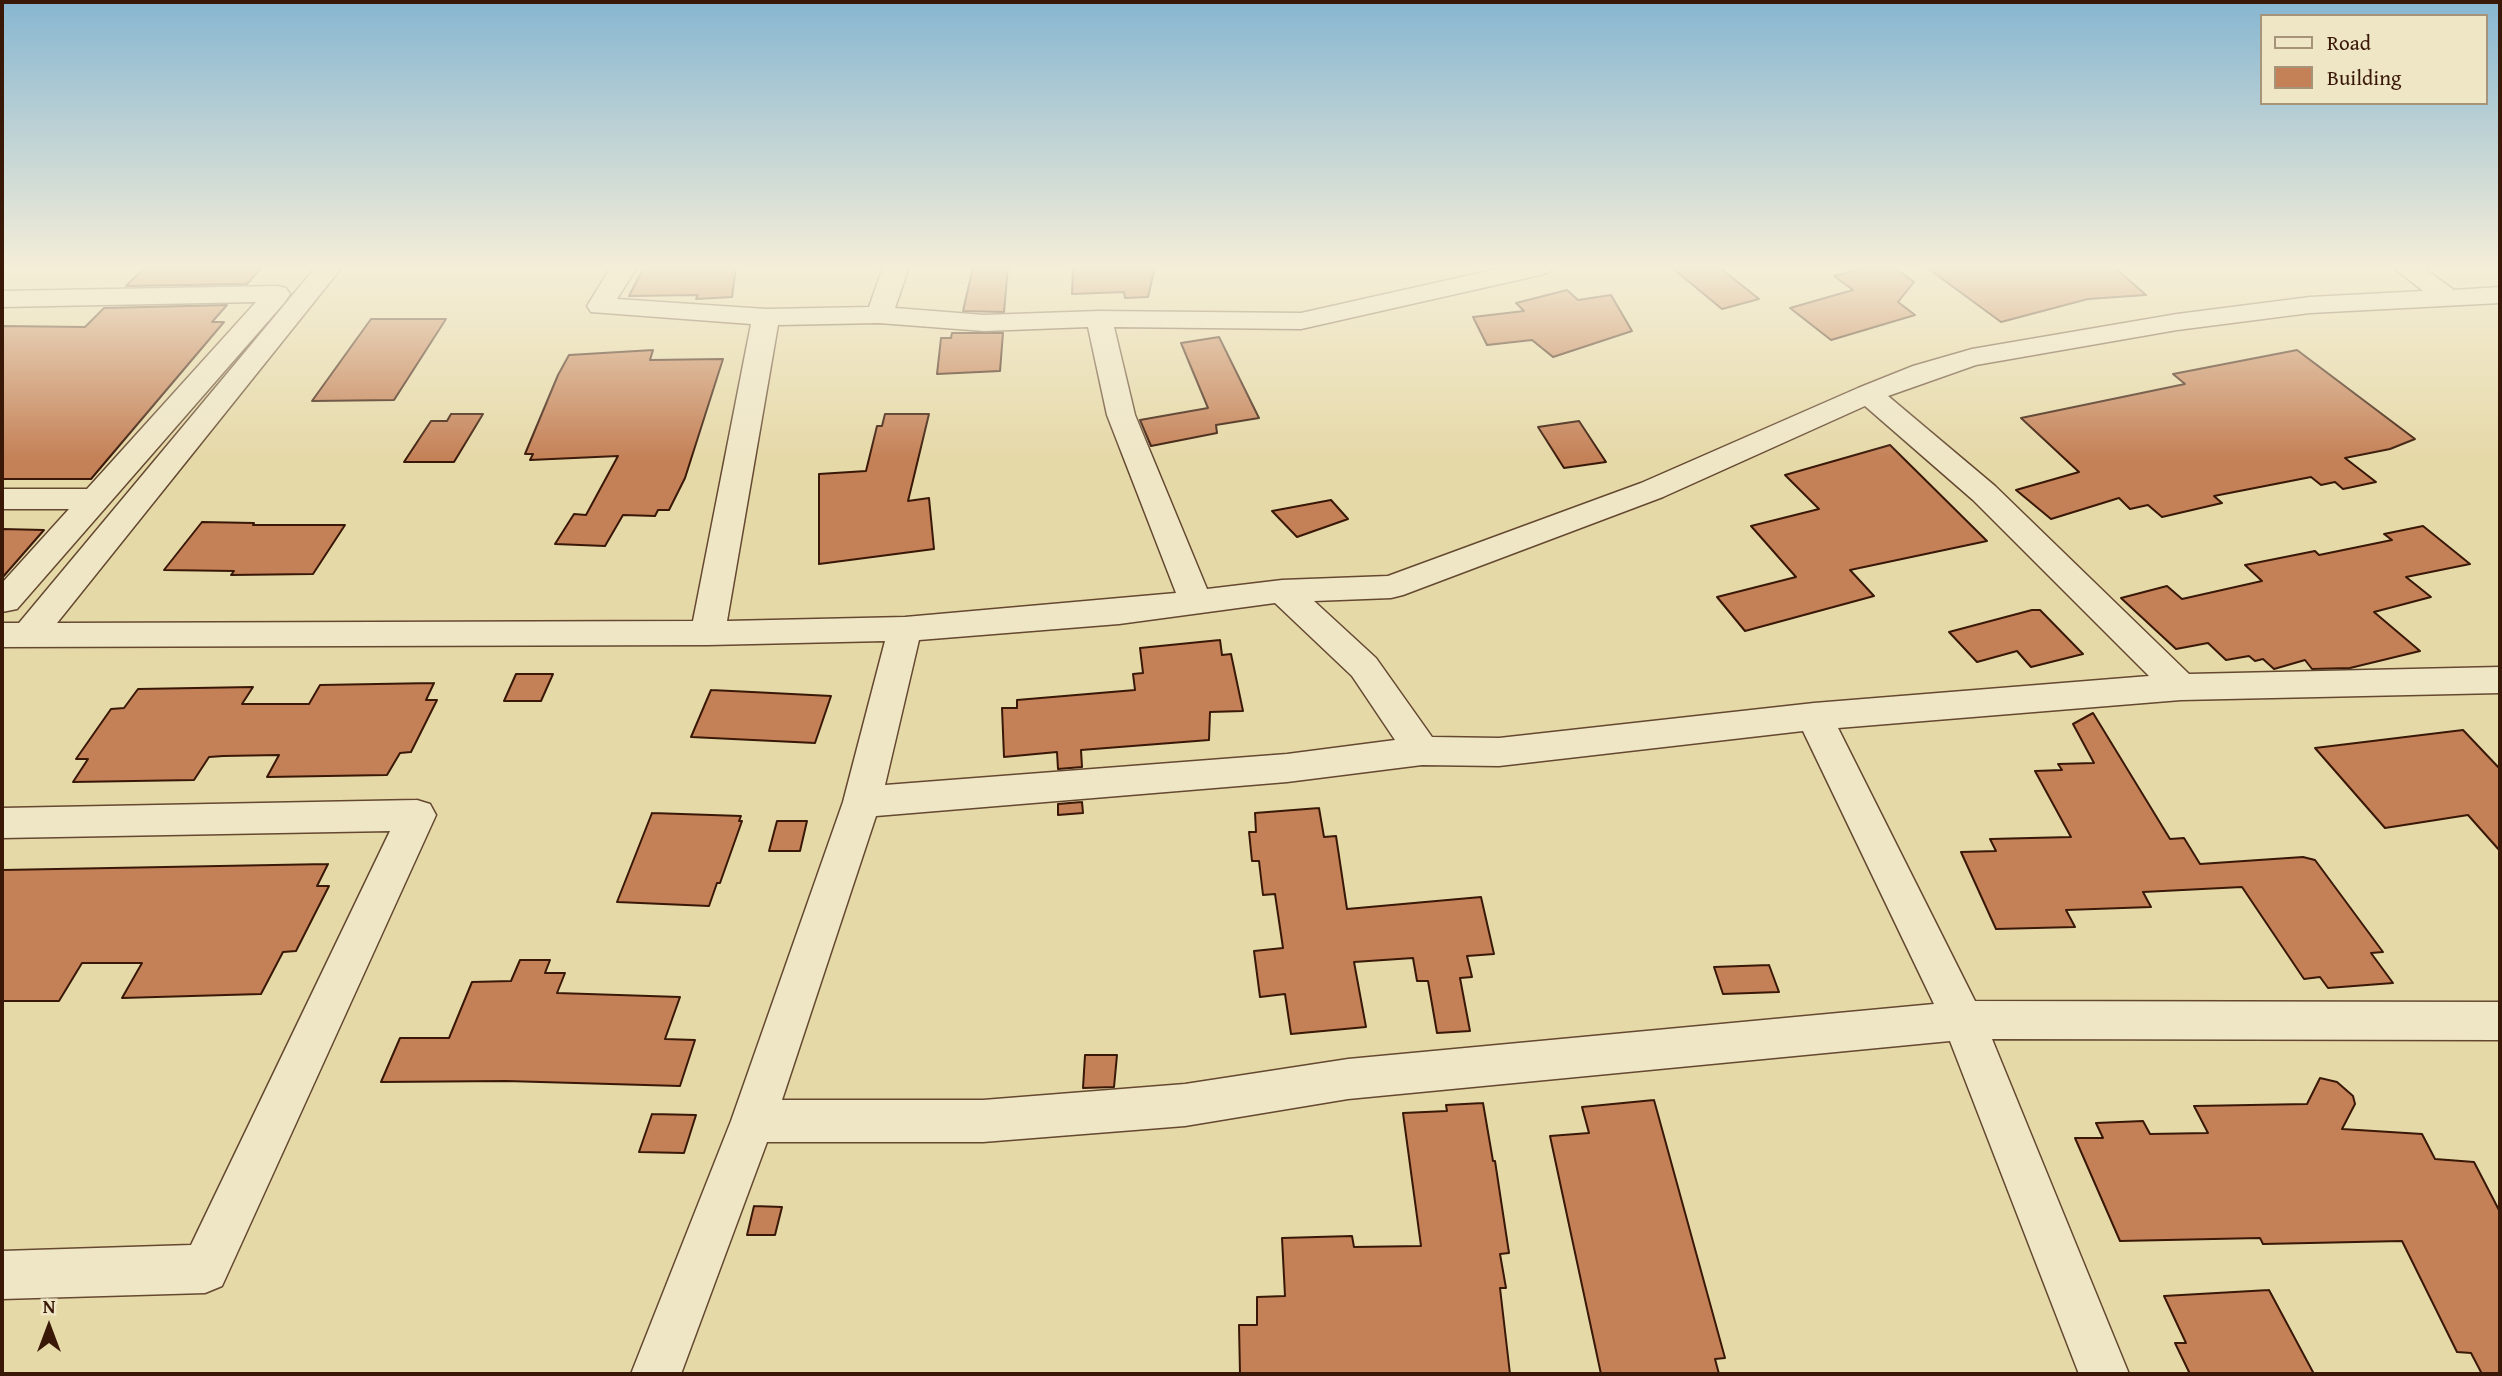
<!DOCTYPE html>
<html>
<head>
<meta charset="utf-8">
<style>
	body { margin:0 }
	#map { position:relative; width:2502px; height:1376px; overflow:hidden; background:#e6d9a8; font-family:"Gentium Book Plus",serif }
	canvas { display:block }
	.frame { position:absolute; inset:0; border:4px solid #391808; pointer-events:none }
	.legend { position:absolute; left:2260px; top:14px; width:228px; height:91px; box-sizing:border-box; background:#efe6c6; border:2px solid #a6947a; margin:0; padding:9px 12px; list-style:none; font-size:21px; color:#391808 }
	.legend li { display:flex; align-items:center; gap:14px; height:35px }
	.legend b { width:35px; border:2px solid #a6947a }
	.north { position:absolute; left:14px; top:1292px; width:70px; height:70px; -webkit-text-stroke:5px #efe6c6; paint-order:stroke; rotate:0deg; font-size:19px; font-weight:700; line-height:28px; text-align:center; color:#391808 }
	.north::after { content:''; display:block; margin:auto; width:24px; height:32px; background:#391808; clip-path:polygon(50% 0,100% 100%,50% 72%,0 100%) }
</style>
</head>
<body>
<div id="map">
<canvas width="2502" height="1376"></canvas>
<div class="frame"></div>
<ul class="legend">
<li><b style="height:9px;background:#efe6c6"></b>Road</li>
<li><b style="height:19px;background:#c48056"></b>Building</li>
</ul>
<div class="north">N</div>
</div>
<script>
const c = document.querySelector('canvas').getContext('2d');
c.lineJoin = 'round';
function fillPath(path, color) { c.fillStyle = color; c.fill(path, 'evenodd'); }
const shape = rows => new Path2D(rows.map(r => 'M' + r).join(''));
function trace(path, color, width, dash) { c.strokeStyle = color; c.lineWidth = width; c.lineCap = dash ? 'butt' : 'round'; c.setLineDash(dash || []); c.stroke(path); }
const building = shape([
	[145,267,262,267,247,284,126,286,145,267],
	[644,267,736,267,732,297,696,299,698,295,629,296,644,267],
	[973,267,1008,267,1004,312,963,311,973,267],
	[1073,267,1155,267,1148,297,1125,298,1124,292,1072,294,1073,267],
	[1671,267,1719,267,1759,299,1722,309,1671,267],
	[1867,267,1894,267,1914,282,1898,302,1915,315,1831,340,1790,308,1853,290,1834,276,1867,267],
	[1926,267,2114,267,2146,295,2088,299,2001,322,1926,267],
	[1567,290,1578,300,1611,295,1632,331,1553,357,1532,340,1487,345,1473,317,1524,311,1516,303,1567,290],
	[227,305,212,322,224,322,91,479,2,479,2,326,85,327,104,308,227,305],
	[371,319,446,319,394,400,312,401,371,319],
	[952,333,1003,333,1000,371,937,374,941,338,951,338,952,333],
	[1219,337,1259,418,1216,425,1217,433,1151,446,1140,420,1208,408,1181,343,1219,337],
	[653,350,650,360,723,359,685,478,669,510,658,510,655,516,623,515,605,546,555,544,574,514,586,515,618,456,530,460,533,454,525,454,558,375,569,355,653,350],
	[2297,350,2415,439,2390,449,2345,458,2376,482,2343,489,2335,482,2321,485,2311,477,2214,496,2222,503,2162,517,2148,505,2130,509,2119,498,2051,519,2016,490,2079,472,2021,418,2185,384,2173,374,2297,350],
	[451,414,483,414,454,462,404,462,431,421,447,421,451,414],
	[885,414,929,414,908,501,929,498,934,549,819,564,819,474,866,471,877,426,882,426,885,414],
	[1579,421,1606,462,1564,468,1538,427,1579,421],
	[1890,445,1987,541,1850,570,1874,596,1745,631,1717,597,1796,577,1751,526,1819,509,1785,475,1890,445],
	[1331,500,1348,519,1297,537,1272,511,1331,500],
	[202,522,254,523,253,525,345,525,313,574,231,575,234,571,164,570,202,522],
	[2423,526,2470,564,2406,577,2431,597,2374,612,2420,651,2350,668,2312,669,2305,660,2274,669,2263,659,2255,661,2249,656,2226,660,2208,643,2176,649,2121,598,2167,586,2182,599,2262,581,2245,565,2315,551,2319,555,2392,540,2384,534,2423,526],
	[2,529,44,530,2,578,2,529],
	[2032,610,2040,610,2083,654,2031,667,2017,651,1977,662,1949,632,2032,610],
	[1220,640,1222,655,1231,654,1243,711,1210,712,1209,740,1081,750,1082,767,1058,769,1057,752,1004,757,1002,708,1017,708,1017,700,1135,690,1133,674,1143,673,1140,648,1220,640],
	[516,674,553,674,541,701,504,701,516,674],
	[434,683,426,700,437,700,411,752,400,753,387,775,267,777,279,755,223,756,209,757,194,780,73,782,88,759,76,759,111,709,124,708,138,689,253,687,242,704,309,704,320,685,434,683],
	[711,690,752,692,831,696,815,743,691,737,711,690],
	[2093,713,2170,839,2184,838,2200,864,2303,857,2315,860,2383,952,2371,953,2393,983,2328,988,2320,977,2304,979,2242,887,2143,892,2151,907,2066,910,2075,927,1996,929,1961,852,1996,851,1990,839,2071,837,2035,771,2062,770,2058,764,2094,763,2073,724,2093,713],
	[2463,730,2500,769,2500,851,2468,815,2385,828,2315,748,2463,730],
	[1082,802,1083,813,1058,815,1058,804,1082,802],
	[1319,808,1324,837,1336,836,1347,909,1481,897,1494,954,1467,956,1472,977,1460,978,1470,1031,1437,1033,1428,981,1417,981,1413,958,1354,962,1366,1027,1291,1034,1285,994,1260,997,1254,951,1283,948,1275,894,1263,895,1259,861,1252,861,1249,832,1256,832,1255,813,1319,808],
	[652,813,741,816,739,821,742,821,720,883,717,883,709,906,617,902,652,813],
	[777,821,807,821,800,851,769,851,777,821],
	[328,864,317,886,329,886,296,951,283,952,261,994,122,998,142,963,82,963,59,1001,2,1001,2,870,328,864],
	[520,960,550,960,545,973,565,973,557,993,680,997,665,1039,695,1040,680,1086,506,1081,381,1082,400,1038,449,1038,472,982,511,981,520,960],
	[1769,965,1779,992,1723,994,1714,967,1769,965],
	[1085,1055,1117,1055,1114,1087,1083,1088,1085,1055],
	[2320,1078,2337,1082,2353,1096,2355,1104,2342,1129,2422,1134,2435,1159,2474,1162,2500,1212,2500,1374,2482,1374,2471,1353,2457,1352,2402,1241,2263,1244,2260,1238,2120,1241,2075,1138,2103,1138,2096,1123,2143,1121,2150,1134,2208,1133,2194,1106,2307,1104,2320,1078],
	[1654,1100,1725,1358,1715,1359,1719,1374,1601,1374,1550,1136,1589,1133,1582,1107,1654,1100],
	[1483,1103,1493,1161,1495,1161,1509,1253,1500,1254,1506,1288,1500,1288,1510,1374,1240,1374,1239,1325,1257,1325,1257,1297,1285,1296,1282,1238,1352,1236,1354,1247,1421,1246,1403,1113,1447,1111,1446,1105,1483,1103],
	[652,1114,696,1115,684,1153,639,1152,652,1114],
	[754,1206,782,1207,775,1235,747,1235,754,1206],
	[2269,1290,2314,1374,2190,1374,2175,1343,2186,1343,2164,1296,2269,1290]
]);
fillPath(building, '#c48056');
trace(building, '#391808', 2);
const minor = shape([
	[316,267,342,267,57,623,693,621,751,324,591,312,587,306,611,267,637,267,617,299,766,309,869,307,883,267,909,267,895,308,984,315,1099,311,1301,313,1506,267,1553,267,1549,272,1540,275,1301,329,1114,327,1135,415,1207,589,1282,580,1388,576,1641,483,1858,388,1913,366,1972,349,2177,314,2310,297,2423,291,2393,267,2422,267,2454,290,2500,287,2500,303,2310,313,2177,330,1976,365,1888,396,1995,486,2189,674,2500,667,2500,693,2181,700,1838,728,1975,1001,2500,1002,2500,1040,1992,1039,2129,1374,2079,1374,1950,1041,1348,1099,1185,1126,983,1142,767,1142,681,1374,631,1374,731,1121,843,802,885,641,708,645,2,647,2,623,19,623,316,267],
	[879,323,984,331,1088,327,1107,415,1176,593,905,617,727,621,778,325,879,323],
	[1865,406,1973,500,2149,676,1814,703,1499,738,1432,737,1376,658,1314,601,1391,598,1403,595,1663,497,1865,406],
	[1275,603,1352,676,1395,740,1287,754,885,785,919,640,1119,624,1275,603],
	[1803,731,1934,1004,1348,1059,1185,1084,983,1100,782,1100,876,816,1287,782,1422,765,1499,766,1803,731],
	[277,286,286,288,290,294,284,303,17,609,2,612,2,583,69,509,2,509,2,489,87,489,256,302,2,307,2,291,277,286],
	[417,800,430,804,436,815,222,1286,205,1293,2,1299,2,1251,191,1245,390,831,2,838,2,808,417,800]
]);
trace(minor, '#644830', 3);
fillPath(minor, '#efe6c6');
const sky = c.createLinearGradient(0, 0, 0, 460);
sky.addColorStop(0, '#87b6d1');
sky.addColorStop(0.58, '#f4eed8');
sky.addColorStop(1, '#f4eed800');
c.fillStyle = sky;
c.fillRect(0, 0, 2502, 460);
</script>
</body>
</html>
